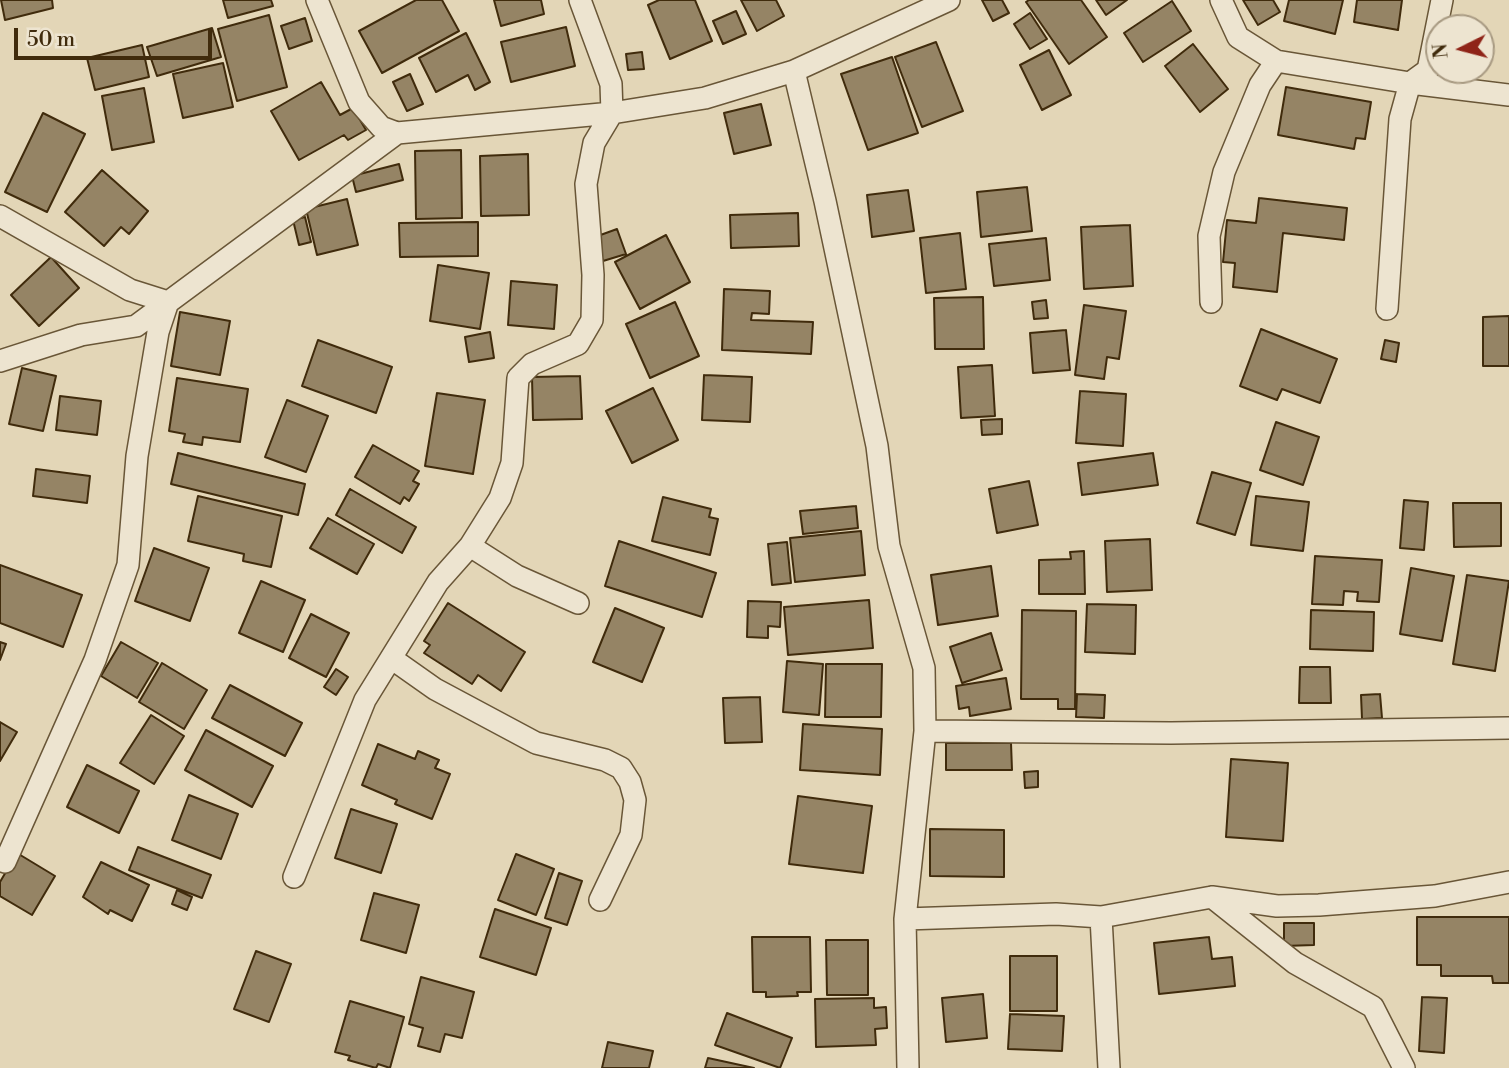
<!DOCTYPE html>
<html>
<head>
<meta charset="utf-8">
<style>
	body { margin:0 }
	#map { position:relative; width:1509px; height:1068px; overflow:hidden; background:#e3d6b7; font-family:"Libre Bodoni",serif }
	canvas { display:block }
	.north { position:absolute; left:1425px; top:14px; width:70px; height:70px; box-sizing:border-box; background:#ede4d0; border:2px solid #a89a82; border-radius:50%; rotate:264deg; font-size:19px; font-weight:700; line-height:28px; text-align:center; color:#402b0c }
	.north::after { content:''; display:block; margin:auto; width:24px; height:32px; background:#8f2418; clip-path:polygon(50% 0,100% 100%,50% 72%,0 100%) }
	.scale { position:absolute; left:14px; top:28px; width:198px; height:32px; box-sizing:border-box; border:4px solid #402b0c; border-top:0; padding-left:9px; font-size:21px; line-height:24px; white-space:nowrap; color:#402b0c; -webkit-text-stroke:5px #ede4d0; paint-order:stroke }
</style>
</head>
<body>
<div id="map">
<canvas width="1509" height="1068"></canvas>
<div class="north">N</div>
<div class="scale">50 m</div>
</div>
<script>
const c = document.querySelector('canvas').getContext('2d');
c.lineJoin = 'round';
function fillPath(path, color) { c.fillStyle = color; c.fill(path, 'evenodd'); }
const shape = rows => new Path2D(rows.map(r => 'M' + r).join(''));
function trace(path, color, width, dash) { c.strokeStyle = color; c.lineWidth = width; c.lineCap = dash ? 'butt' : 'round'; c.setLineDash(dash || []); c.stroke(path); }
const building = shape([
	[1,0,52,0,53,8,5,20,1,0],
	[223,0,271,0,273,6,228,18,223,0],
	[416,0,442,0,459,31,382,73,359,31,416,0],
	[494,0,541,0,544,14,501,26,494,0],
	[659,0,695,0,712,41,670,59,648,5,659,0],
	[741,0,776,0,784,16,757,31,741,0],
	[982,0,1002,0,1009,13,993,21,982,0],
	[1029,0,1081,0,1107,37,1069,64,1026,2,1029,0],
	[1096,0,1127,0,1106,15,1096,0],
	[1243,0,1273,0,1280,12,1258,25,1243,0],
	[1289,0,1343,0,1335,34,1284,21,1289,0],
	[1357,0,1402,0,1398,30,1354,22,1357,0],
	[1172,1,1191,31,1143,62,1124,33,1172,1],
	[736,11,746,34,723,44,713,21,736,11],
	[1030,13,1047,39,1030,49,1014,24,1030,13],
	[269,15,287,87,237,101,218,29,269,15],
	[305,18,312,41,289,49,281,26,305,18],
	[566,27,575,66,511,82,501,42,566,27],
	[212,28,221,57,157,76,147,47,212,28],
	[466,33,490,82,475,90,468,75,436,92,419,58,466,33],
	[936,42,963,111,922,127,895,57,936,42],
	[1193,44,1228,89,1200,112,1165,66,1193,44],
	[142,45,149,77,95,90,87,58,142,45],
	[1049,50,1071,95,1042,110,1020,65,1049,50],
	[642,52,644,69,628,70,626,54,642,52],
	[892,57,918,133,868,150,841,74,892,57],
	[223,63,233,107,183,118,173,74,223,63],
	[410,74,423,104,407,111,393,82,410,74],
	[321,82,340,115,353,108,366,130,348,140,344,135,299,160,271,111,321,82],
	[1286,87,1371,102,1365,139,1356,138,1354,149,1278,135,1286,87],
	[144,88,154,142,112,150,102,96,144,88],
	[761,104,771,145,734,154,724,113,761,104],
	[43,113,85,134,47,212,5,192,43,113],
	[461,150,462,218,416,219,415,151,461,150],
	[528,154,529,215,481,216,480,156,528,154],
	[399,164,403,180,356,192,352,176,399,164],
	[102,170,148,211,129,234,121,227,104,246,65,212,102,170],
	[1027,187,1032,231,981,237,977,192,1027,187],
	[908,190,914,231,872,237,867,195,908,190],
	[1259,198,1347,208,1344,240,1283,233,1277,292,1233,287,1235,263,1223,262,1227,220,1256,223,1259,198],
	[347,199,358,245,317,255,306,209,347,199],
	[798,213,799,246,731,248,730,215,798,213],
	[305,217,311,242,299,245,293,220,305,217],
	[478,222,478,256,400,257,399,223,478,222],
	[1130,225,1133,286,1084,289,1081,227,1130,225],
	[617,229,626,254,603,261,595,237,617,229],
	[960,233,966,289,926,293,920,238,960,233],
	[666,235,690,282,640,309,615,262,666,235],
	[1046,238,1050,280,994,286,989,244,1046,238],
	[51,257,79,288,39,326,11,295,51,257],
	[438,265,489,273,480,329,430,321,438,265],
	[511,281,557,285,554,329,508,325,511,281],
	[724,289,770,291,769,314,752,313,751,320,813,322,811,354,722,350,724,289],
	[983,297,984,349,935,349,934,298,983,297],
	[1046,300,1048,318,1034,319,1032,302,1046,300],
	[675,302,699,356,650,378,626,324,675,302],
	[1084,305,1126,311,1119,359,1107,357,1104,379,1075,375,1084,305],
	[180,312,230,321,220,375,171,366,180,312],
	[1509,316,1509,366,1483,366,1483,317,1509,316],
	[1261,329,1337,359,1320,403,1282,389,1277,400,1240,386,1261,329],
	[1066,330,1070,370,1033,373,1030,333,1066,330],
	[490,332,494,358,469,362,465,337,490,332],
	[318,340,392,367,376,413,302,386,318,340],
	[1385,340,1399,343,1396,362,1381,359,1385,340],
	[992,365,995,416,961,418,958,367,992,365],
	[22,368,56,376,43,431,9,424,22,368],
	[704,375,752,377,750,422,702,420,704,375],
	[580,376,582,419,533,420,532,377,580,376],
	[177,378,248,389,240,442,203,437,202,445,183,442,185,434,169,431,177,378],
	[653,388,678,440,632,463,606,411,653,388],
	[1080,391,1126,394,1123,446,1076,443,1080,391],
	[437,393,485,400,473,474,425,466,437,393],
	[60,396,101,401,97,435,56,430,60,396],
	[287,400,328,416,306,472,265,457,287,400],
	[1002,419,1002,434,982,435,981,420,1002,419],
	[1276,422,1319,437,1303,485,1260,470,1276,422],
	[373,445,419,471,413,481,419,484,409,501,404,497,400,504,355,477,373,445],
	[178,453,305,484,298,515,171,484,178,453],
	[1153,453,1158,485,1082,495,1078,463,1153,453],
	[36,469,90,476,87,503,33,496,36,469],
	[1212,472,1251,483,1235,535,1197,523,1212,472],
	[1029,481,1038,525,997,533,989,489,1029,481],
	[350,489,416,527,402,553,336,515,350,489],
	[198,496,282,516,271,567,243,561,244,554,188,541,198,496],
	[1256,496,1309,502,1303,551,1251,545,1256,496],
	[663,497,711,509,709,517,718,519,710,555,652,541,663,497],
	[1404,500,1428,502,1424,550,1400,548,1404,500],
	[1453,503,1501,503,1501,546,1454,547,1453,503],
	[856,506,858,528,803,534,800,511,856,506],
	[328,518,374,544,357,574,310,548,328,518],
	[861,531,865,575,795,582,790,538,861,531],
	[1150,539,1152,590,1107,592,1105,541,1150,539],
	[619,541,716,573,702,617,605,586,619,541],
	[787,542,791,583,772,585,768,544,787,542],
	[154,548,209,568,190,621,135,601,154,548],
	[1084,551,1085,594,1039,594,1039,560,1071,559,1070,552,1084,551],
	[1315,556,1382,560,1379,602,1357,601,1358,592,1344,591,1343,605,1312,604,1315,556],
	[0,565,82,595,63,647,0,623,0,565],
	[991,566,998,616,938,625,931,575,991,566],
	[1411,568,1454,576,1442,641,1400,634,1411,568],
	[1467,575,1509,581,1495,671,1453,664,1467,575],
	[261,581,305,600,283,652,239,633,261,581],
	[869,600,873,648,788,655,784,607,869,600],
	[748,601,781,602,780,627,768,626,768,638,747,637,748,601],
	[448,603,525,652,501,691,478,675,472,684,424,653,430,645,424,641,448,603],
	[1087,604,1136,605,1135,654,1085,652,1087,604],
	[615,608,664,628,642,682,593,662,615,608],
	[1022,610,1076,611,1075,709,1058,709,1058,699,1021,699,1022,610],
	[1311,610,1374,612,1373,651,1310,649,1311,610],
	[311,614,349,633,326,677,289,658,311,614],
	[991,633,1002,670,962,683,950,647,991,633],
	[0,642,6,644,0,660,0,642],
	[121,642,158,663,137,698,101,676,121,642],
	[787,661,823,664,819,715,783,712,787,661],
	[162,663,207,690,184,729,139,702,162,663],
	[826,664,882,664,881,717,825,717,826,664],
	[1300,667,1330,667,1331,703,1299,703,1300,667],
	[336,669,348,677,336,695,324,687,336,669],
	[1006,678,1011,709,970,716,969,707,959,709,956,686,1006,678],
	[230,685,302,723,285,756,212,718,230,685],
	[1077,694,1105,695,1104,718,1076,717,1077,694],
	[1380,694,1382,718,1362,719,1361,695,1380,694],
	[760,697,762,742,725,743,723,698,760,697],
	[151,715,184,736,154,784,120,763,151,715],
	[0,722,17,732,0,761,0,722],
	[803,724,882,729,880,775,800,770,803,724],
	[206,730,273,766,252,807,185,770,206,730],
	[946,743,1011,743,1012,770,946,770,946,743],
	[378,744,415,759,418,751,439,760,435,768,450,774,432,819,395,804,397,800,362,785,378,744],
	[1231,759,1288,763,1283,841,1226,837,1231,759],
	[87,765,139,791,119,833,67,807,87,765],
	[1038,771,1038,787,1025,788,1024,772,1038,771],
	[189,795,238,814,221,859,172,840,189,795],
	[798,796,872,806,863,873,789,864,798,796],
	[351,809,397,824,381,873,335,858,351,809],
	[930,829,1004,830,1004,877,930,876,930,829],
	[138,847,211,875,202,898,129,870,138,847],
	[17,853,55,876,32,915,0,896,0,882,17,853],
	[516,854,554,869,536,915,498,900,516,854],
	[101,862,149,885,132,921,110,910,108,914,83,897,101,862],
	[559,873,582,881,567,925,545,918,559,873],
	[177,890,192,897,187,910,172,904,177,890],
	[374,893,419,905,406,953,361,940,374,893],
	[495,909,551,928,536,975,480,957,495,909],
	[1417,917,1509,917,1509,983,1493,983,1492,976,1441,976,1441,965,1417,965,1417,917],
	[1284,923,1314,923,1314,945,1284,946,1284,923],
	[752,937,810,937,811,992,797,992,798,996,766,997,766,992,753,992,752,937],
	[1209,937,1212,959,1232,957,1235,986,1159,994,1154,943,1209,937],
	[826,940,868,940,868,995,827,995,826,940],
	[256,951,291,964,269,1022,234,1009,256,951],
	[1010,956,1057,956,1057,1011,1010,1011,1010,956],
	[421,977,474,992,462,1038,445,1034,440,1052,418,1046,423,1028,409,1024,421,977],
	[983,994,987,1038,946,1042,942,998,983,994],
	[1422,997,1447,998,1444,1053,1419,1051,1422,997],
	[874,998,874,1008,886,1007,887,1028,875,1029,876,1045,816,1047,815,999,874,998],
	[350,1001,404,1017,390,1068,378,1064,376,1068,348,1060,350,1056,335,1052,350,1001],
	[727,1013,792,1038,780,1068,715,1045,727,1013],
	[1010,1014,1064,1016,1062,1051,1008,1049,1010,1014],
	[608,1042,653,1051,649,1068,602,1068,608,1042],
	[708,1058,754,1068,705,1068,708,1058]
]);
fillPath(building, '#958465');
trace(building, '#402b0c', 2);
const minor = shape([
	[317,0,359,102,381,127,397,133,612,113,705,98,794,71,949,0],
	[1221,0,1238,37,1276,61,1410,83,1509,95],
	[794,71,825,201,877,446,889,546,924,668,925,731,905,919,908,1068],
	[0,216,130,290,168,302,158,332,137,456,128,565,95,660,5,862],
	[1211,302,1209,236,1224,172,1260,85,1276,61],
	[1387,309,1400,119,1410,83,1428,70,1442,0],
	[0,361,81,335,136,326,397,133],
	[470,546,517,576,578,603],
	[391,658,435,689,536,743,605,760,621,768,630,782,635,800,631,835,600,900],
	[925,731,1171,733,1509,728],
	[294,877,365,700,438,582,470,546,500,498,512,463,518,378,532,364,578,344,592,320,593,275,586,184,594,143,612,113,611,84,580,0],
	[1212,897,1295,963,1373,1007,1404,1068],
	[1101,917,1109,1068],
	[905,919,1056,914,1101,917,1212,897,1277,906,1319,905,1435,896,1509,882]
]);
trace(minor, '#695637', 24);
trace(minor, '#ede4d0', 21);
</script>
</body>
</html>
